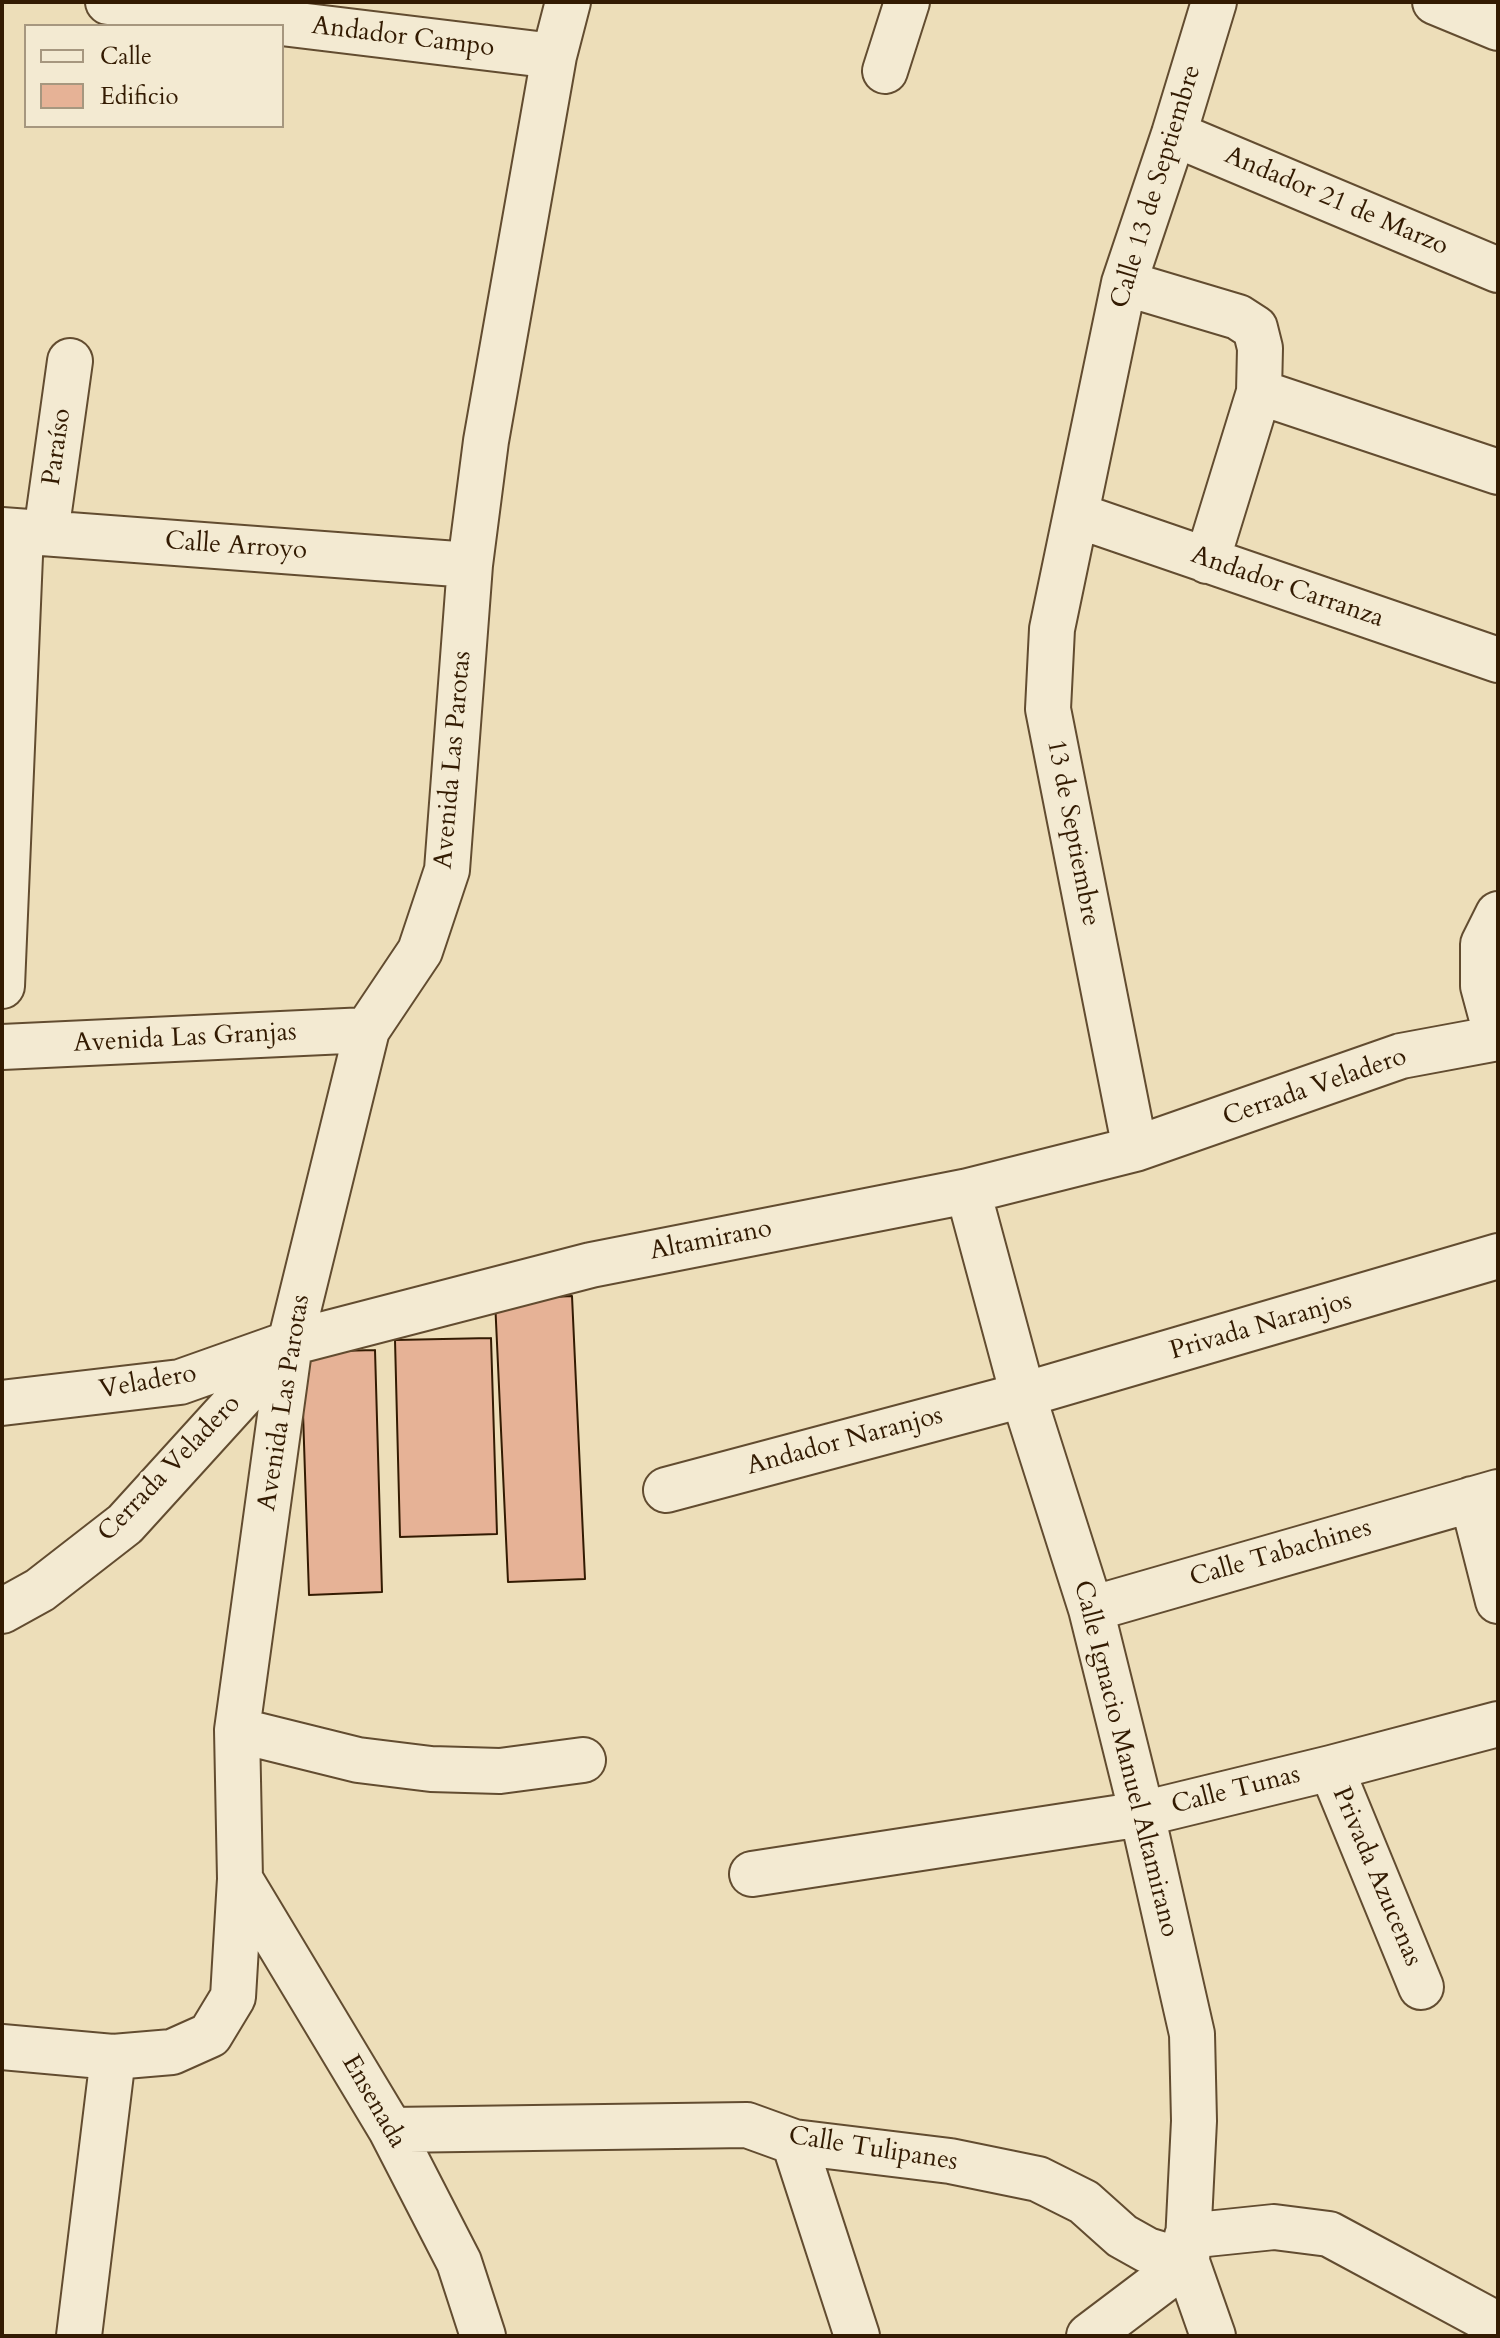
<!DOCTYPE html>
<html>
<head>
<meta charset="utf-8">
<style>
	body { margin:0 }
	#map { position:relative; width:1500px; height:2338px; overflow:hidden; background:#eddeb9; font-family:Cardo,serif }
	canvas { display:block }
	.frame { position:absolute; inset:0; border:4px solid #331b02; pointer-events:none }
	.legend { position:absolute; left:24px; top:24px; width:260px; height:104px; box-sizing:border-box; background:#f3ead2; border:2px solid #a6977f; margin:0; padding:10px 14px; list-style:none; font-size:24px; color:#331b02 }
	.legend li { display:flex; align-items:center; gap:16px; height:40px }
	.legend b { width:40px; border:2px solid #a6977f }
</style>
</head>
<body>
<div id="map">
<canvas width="1500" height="2338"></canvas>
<div class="frame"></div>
<ul class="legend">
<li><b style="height:10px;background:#f3ead2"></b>Calle</li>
<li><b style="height:22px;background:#e6b296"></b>Edificio</li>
</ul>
</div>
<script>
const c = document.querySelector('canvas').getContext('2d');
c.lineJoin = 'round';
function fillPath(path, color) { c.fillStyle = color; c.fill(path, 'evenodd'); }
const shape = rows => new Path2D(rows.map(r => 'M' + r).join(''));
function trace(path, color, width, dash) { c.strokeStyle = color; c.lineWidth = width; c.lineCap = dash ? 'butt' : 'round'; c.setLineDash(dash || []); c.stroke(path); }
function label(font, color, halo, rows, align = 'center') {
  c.font = font + ' Cardo,serif'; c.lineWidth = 7; c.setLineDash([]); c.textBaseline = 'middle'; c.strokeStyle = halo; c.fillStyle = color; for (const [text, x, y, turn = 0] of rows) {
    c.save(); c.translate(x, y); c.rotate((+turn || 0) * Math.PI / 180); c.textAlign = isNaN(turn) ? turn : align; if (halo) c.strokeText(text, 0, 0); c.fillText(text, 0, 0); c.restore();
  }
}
const building = shape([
	[572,1296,585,1579,508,1582,495,1300,572,1296],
	[491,1338,497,1534,400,1537,395,1340,491,1338],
	[375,1350,382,1592,309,1595,301,1352,375,1350]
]);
fillPath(building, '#e6b296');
trace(building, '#331b02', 2);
const minor = shape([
	[108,2,554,56],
	[1435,2,1498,28],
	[885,71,907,2],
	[1174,134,1498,270],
	[1124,283,1238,317,1255,328,1260,348,1259,392,1207,561],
	[1259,392,1498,472],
	[1076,515,1498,660],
	[2,530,470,565],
	[46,533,70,361],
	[2,986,21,532],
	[1497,1038,1483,986,1483,944,1498,914],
	[2,1047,367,1030],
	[1135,1149,1048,709,1052,629,1124,283,1174,134,1214,2],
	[968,1191,1023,1395,1091,1609,1142,1814,1192,2034,1194,2121,1187,2262,1213,2336],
	[2,1403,180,1382,290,1343,591,1265,968,1191,1135,1149,1401,1056,1498,1038],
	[666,1490,1023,1395,1498,1256],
	[1472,1499,1498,1601],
	[1091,1609,1498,1492],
	[2,1611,40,1590,125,1524,285,1348],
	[237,1730,358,1760,431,1769,500,1771,583,1760],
	[1331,1768,1421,1987],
	[752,1874,1142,1814,1331,1768,1498,1724],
	[240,1879,391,2130,459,2262,483,2336],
	[2,2047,113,2057,172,2052,210,2035,233,1997,240,1879,237,1730,290,1343,367,1030,420,951,447,870,470,565,486,441,554,56,568,2],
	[391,2130,747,2125,794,2142,950,2161,1038,2179,1084,2202,1122,2236,1147,2250,1187,2262],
	[794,2142,857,2336],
	[1187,2236,1274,2227,1329,2234,1498,2325],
	[79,2336,113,2057],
	[1089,2336,1187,2262]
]);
trace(minor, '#624c30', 48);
trace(minor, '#f3ead2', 44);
label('26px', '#331b02', '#f3ead2', [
	["Andador Campo",403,38,7],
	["Calle 13 de Septiembre",1157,187,-73],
	["Andador 21 de Marzo",1336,202,23],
	["Paraíso",58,447,-82],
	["Calle Arroyo",236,547,4],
	["Andador Carranza",1287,588,19],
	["Avenida Las Parotas",454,760,-85],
	["13 de Septiembre",1072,833,79],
	["Avenida Las Granjas",185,1039,-3],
	["Cerrada Veladero",1315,1088,-19],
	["Altamirano",711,1241,-11],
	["Privada Naranjos",1261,1327,-16],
	["Veladero",148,1383,-10],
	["Avenida Las Parotas",285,1403,-81],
	["Andador Naranjos",845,1442,-15],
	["Cerrada Veladero",170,1469,-46],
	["Calle Tabachines",1281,1554,-16],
	["Calle Ignacio Manuel Altamirano",1125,1759,76],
	["Calle Tunas",1236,1791,-14],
	["Privada Azucenas",1376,1877,67],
	["Ensenada",373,2102,60],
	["Calle Tulipanes",873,2150,9]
]);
</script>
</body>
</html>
